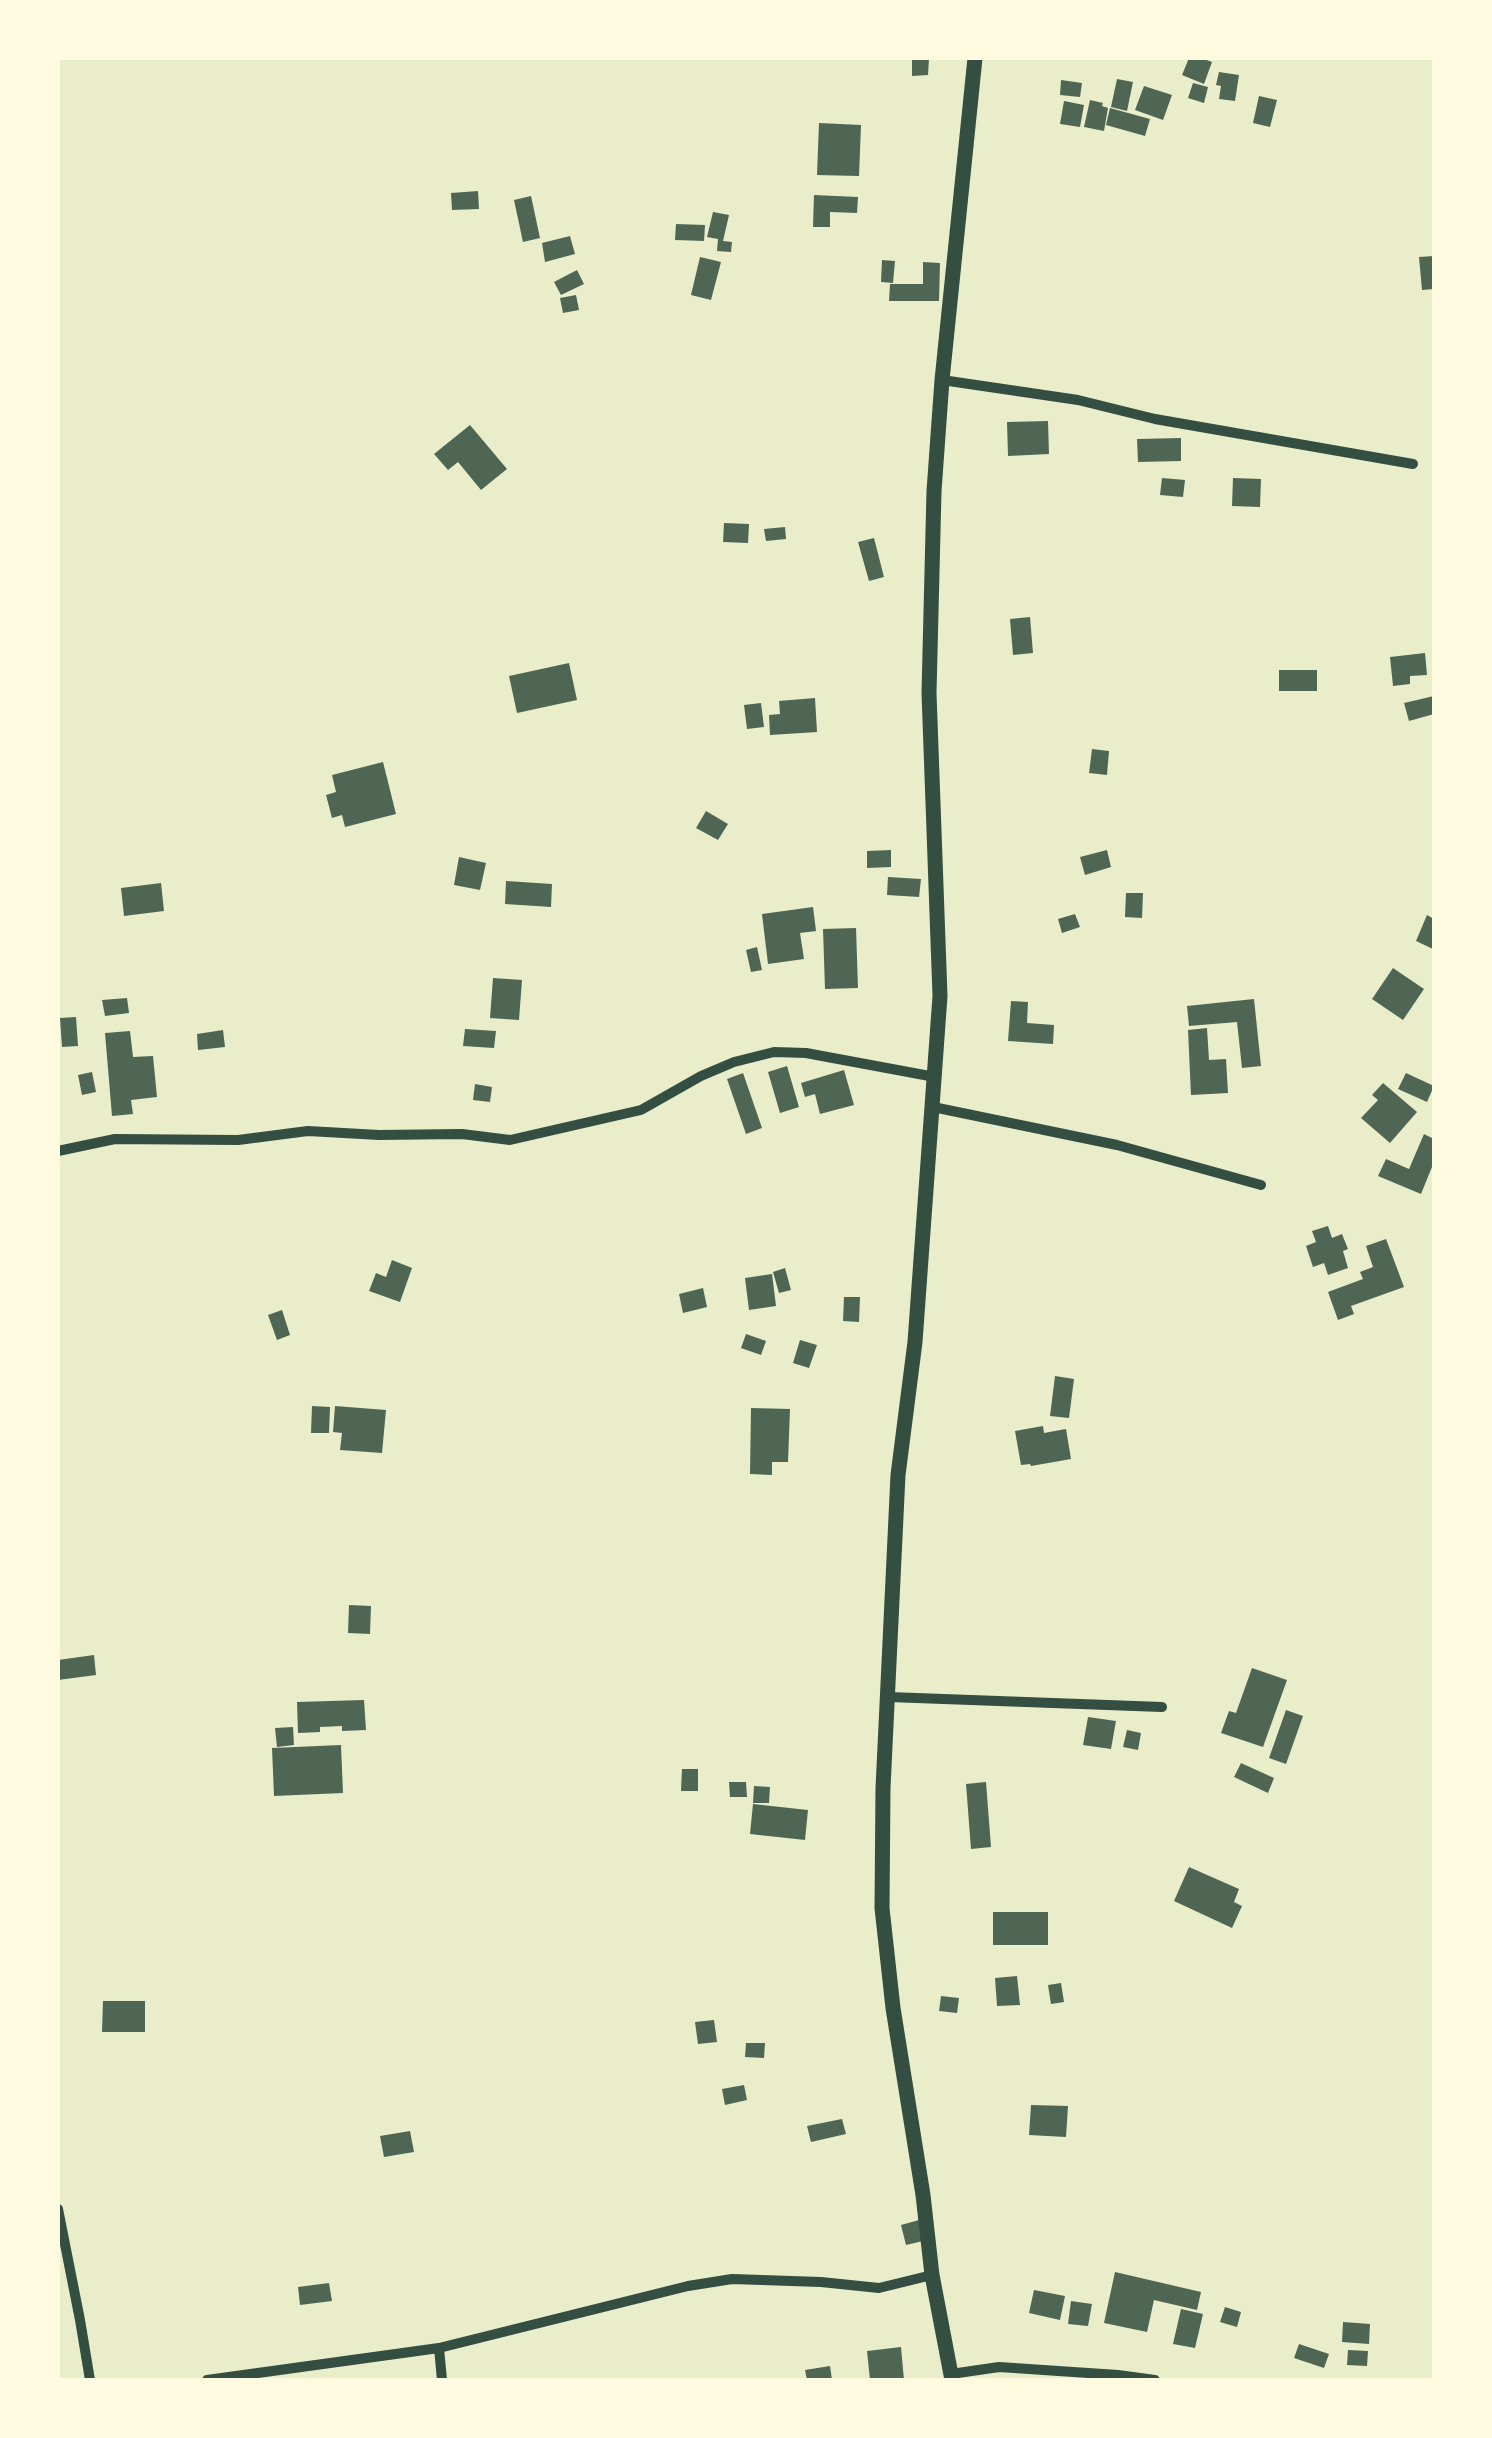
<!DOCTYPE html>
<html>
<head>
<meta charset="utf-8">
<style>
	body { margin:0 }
	#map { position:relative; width:1492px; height:2438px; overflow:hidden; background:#e9edc9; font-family:Quicksand,sans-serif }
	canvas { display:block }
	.frame { position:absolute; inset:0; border:60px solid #fefae0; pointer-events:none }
</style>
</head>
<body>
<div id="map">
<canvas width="1492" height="2438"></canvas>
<div class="frame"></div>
</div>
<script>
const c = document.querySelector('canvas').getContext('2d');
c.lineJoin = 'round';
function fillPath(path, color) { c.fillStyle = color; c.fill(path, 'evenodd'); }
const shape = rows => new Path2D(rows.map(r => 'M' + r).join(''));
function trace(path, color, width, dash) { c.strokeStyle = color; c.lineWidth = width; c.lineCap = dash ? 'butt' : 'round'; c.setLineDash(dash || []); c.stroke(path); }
fillPath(shape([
	[912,58,929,58,928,75,912,76],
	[1189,58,1201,58,1212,62,1204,84,1182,75],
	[1219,72,1239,75,1235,101,1219,99,1221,86,1216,85],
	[1117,79,1133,82,1127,111,1111,107],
	[1061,80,1082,83,1080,97,1060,95],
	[1193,83,1208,87,1204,103,1188,98],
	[1144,86,1172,95,1163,120,1135,110],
	[1259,96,1277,100,1270,127,1253,123],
	[1090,100,1103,103,1102,106,1108,108,1104,131,1084,127],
	[1064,101,1084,105,1080,127,1060,124],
	[1110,108,1150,119,1145,136,1106,125],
	[819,123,861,125,859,176,817,175],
	[478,191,479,209,452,210,451,193],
	[814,195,858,197,857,213,830,212,830,227,813,227],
	[531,196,540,238,523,242,514,200],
	[713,212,729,215,723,241,732,242,731,252,717,251,718,239,707,237],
	[676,224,705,225,704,241,675,240],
	[570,236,575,254,545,262,542,243],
	[1434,256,1434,289,1422,290,1419,257],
	[700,257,721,262,711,300,691,295],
	[882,260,895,261,893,283,881,282],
	[923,262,940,263,939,301,889,301,890,284,923,284],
	[577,270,584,284,561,295,554,282],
	[576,295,579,310,563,313,560,298],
	[1048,421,1049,454,1008,456,1007,422],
	[470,425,507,469,481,490,458,462,448,470,434,454],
	[1181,438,1181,461,1138,462,1137,439],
	[1162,478,1185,480,1183,497,1160,495],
	[1233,478,1261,479,1260,507,1232,506],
	[724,523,749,524,748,543,723,542],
	[785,527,786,539,766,541,764,529],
	[874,538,884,577,869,581,858,542],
	[1030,617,1033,653,1013,655,1010,619],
	[1425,653,1427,675,1410,676,1410,684,1393,686,1390,657],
	[569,663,577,700,517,713,509,676],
	[1279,670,1317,670,1317,691,1279,691],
	[1434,696,1434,714,1409,721,1404,703],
	[815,698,817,732,770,735,769,715,780,714,779,701],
	[761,703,764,727,747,729,744,705],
	[1092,749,1109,751,1107,775,1089,773],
	[383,762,396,814,345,827,342,815,332,818,326,795,336,792,332,775],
	[706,811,728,824,718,840,696,828],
	[891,850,891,867,867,868,867,851],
	[1107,850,1111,867,1085,875,1080,857],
	[459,857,486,863,480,890,454,885],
	[888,877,921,879,919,897,887,895],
	[506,881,552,884,551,907,505,904],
	[161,883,164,911,124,916,121,888],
	[1126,893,1143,893,1142,918,1125,917],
	[813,907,816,931,800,933,804,959,768,964,762,914],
	[1075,914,1080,927,1062,933,1058,919],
	[1427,915,1434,919,1433,949,1416,941],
	[856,928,858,988,825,989,823,929],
	[757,947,762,970,751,972,746,950],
	[1393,968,1424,989,1403,1020,1372,999],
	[493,978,522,980,519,1020,490,1018],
	[127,998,129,1013,105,1016,102,1000],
	[1254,999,1261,1066,1242,1068,1237,1022,1189,1026,1187,1006],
	[1011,1001,1028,1002,1027,1023,1054,1025,1053,1044,1008,1041],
	[76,1017,78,1046,62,1047,60,1018],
	[1207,1028,1209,1060,1226,1059,1228,1093,1191,1095,1188,1030],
	[465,1029,496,1031,494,1048,463,1046],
	[223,1030,225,1047,198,1050,197,1034],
	[130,1031,133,1057,153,1056,157,1097,131,1100,133,1114,112,1116,105,1033],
	[787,1066,799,1107,780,1113,768,1072],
	[844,1070,854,1105,820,1114,815,1094,805,1097,801,1083],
	[92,1072,96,1092,82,1095,78,1075],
	[743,1073,762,1128,746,1134,727,1079],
	[1406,1073,1434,1086,1427,1102,1398,1089],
	[1383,1083,1417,1112,1390,1143,1361,1118,1378,1100,1372,1095],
	[475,1084,492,1087,490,1102,473,1100],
	[1424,1134,1434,1139,1434,1162,1421,1194,1378,1176,1386,1159,1409,1169],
	[1328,1226,1332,1238,1342,1234,1348,1249,1343,1251,1348,1268,1328,1275,1324,1263,1313,1267,1306,1246,1316,1242,1312,1231],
	[1386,1239,1404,1287,1351,1306,1354,1314,1338,1320,1328,1292,1363,1279,1360,1272,1373,1267,1366,1246],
	[392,1260,412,1268,400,1302,369,1291,376,1273,386,1277],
	[785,1268,791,1290,779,1293,773,1272],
	[772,1274,776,1306,749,1310,745,1278],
	[703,1288,707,1307,683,1313,679,1294],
	[844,1297,860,1297,859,1322,843,1321],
	[282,1310,290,1335,277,1340,268,1315],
	[746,1334,766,1341,761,1355,741,1348],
	[800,1340,817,1345,809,1368,793,1363],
	[1055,1376,1074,1379,1069,1418,1050,1416],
	[312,1406,330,1407,329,1433,311,1433],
	[335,1406,386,1410,382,1453,340,1450,342,1433,333,1432],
	[751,1408,790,1409,788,1462,772,1462,772,1475,750,1474],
	[1043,1426,1044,1433,1066,1429,1071,1459,1031,1466,1030,1464,1021,1465,1015,1431],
	[349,1605,371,1606,370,1634,348,1633],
	[94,1655,96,1675,58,1680,58,1660],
	[1252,1668,1287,1680,1263,1747,1221,1733,1229,1711,1236,1713],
	[364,1700,366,1730,342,1731,342,1726,320,1727,320,1732,298,1733,297,1702],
	[1286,1710,1303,1716,1286,1764,1269,1758],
	[1088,1717,1116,1721,1111,1749,1083,1745],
	[293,1727,294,1745,277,1747,275,1728],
	[1127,1730,1141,1733,1138,1750,1123,1747],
	[341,1745,343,1793,274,1796,272,1748],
	[1241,1763,1274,1778,1268,1793,1234,1777],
	[682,1769,698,1769,698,1791,681,1791],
	[729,1782,746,1782,747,1797,730,1797],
	[986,1782,991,1847,971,1849,966,1784],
	[754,1786,770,1787,769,1803,753,1803],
	[753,1804,808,1810,805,1840,750,1834],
	[1189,1867,1239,1889,1234,1902,1242,1906,1232,1928,1174,1901],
	[993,1912,1048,1912,1048,1945,993,1945],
	[1017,1976,1020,2005,997,2006,995,1978],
	[1061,1983,1064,2002,1051,2004,1048,1985],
	[941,1996,959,1998,957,2013,939,2011],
	[103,2001,145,2001,145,2032,102,2032],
	[714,2020,717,2042,698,2044,695,2022],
	[746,2043,765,2043,764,2058,745,2057],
	[744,2085,747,2100,725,2105,722,2089],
	[1031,2105,1068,2106,1066,2137,1029,2135],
	[842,2119,846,2134,811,2142,807,2126],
	[410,2131,414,2152,384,2157,380,2136],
	[919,2220,923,2241,906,2245,901,2225],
	[1115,2272,1201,2292,1197,2310,1154,2300,1147,2332,1104,2323],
	[329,2283,332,2301,300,2305,298,2287],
	[1034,2290,1065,2296,1060,2320,1029,2313],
	[1071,2301,1092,2304,1088,2326,1068,2324],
	[1225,2307,1241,2312,1237,2327,1220,2322],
	[1181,2309,1203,2314,1195,2348,1173,2344],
	[1343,2322,1370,2324,1369,2344,1342,2342],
	[1299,2344,1329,2354,1324,2368,1294,2358],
	[901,2347,904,2380,870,2380,867,2351],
	[1348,2350,1368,2351,1367,2366,1347,2365],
	[830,2366,832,2380,807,2380,805,2370]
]), '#4f6655');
trace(shape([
	[942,380,1078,400,1155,419,1413,464],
	[933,1107,1117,1145,1261,1185],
	[58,1151,115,1139,238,1140,308,1131,379,1135,462,1134,510,1140,641,1110,701,1076,734,1062,774,1052,806,1053,935,1077],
	[889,1697,1162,1707],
	[58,2209,80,2320,90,2380],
	[439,2348,442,2380],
	[951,2374,999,2367,1118,2375,1155,2380],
	[207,2380,439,2348,688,2286,732,2279,821,2282,879,2288,932,2275]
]), '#344e41', 10);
trace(shape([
	[952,2380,932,2275,923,2195,893,2008,882,1908,883,1788,898,1475,915,1342,940,996,929,693,934,491,942,380,975,58]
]), '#344e41', 15);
</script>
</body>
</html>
